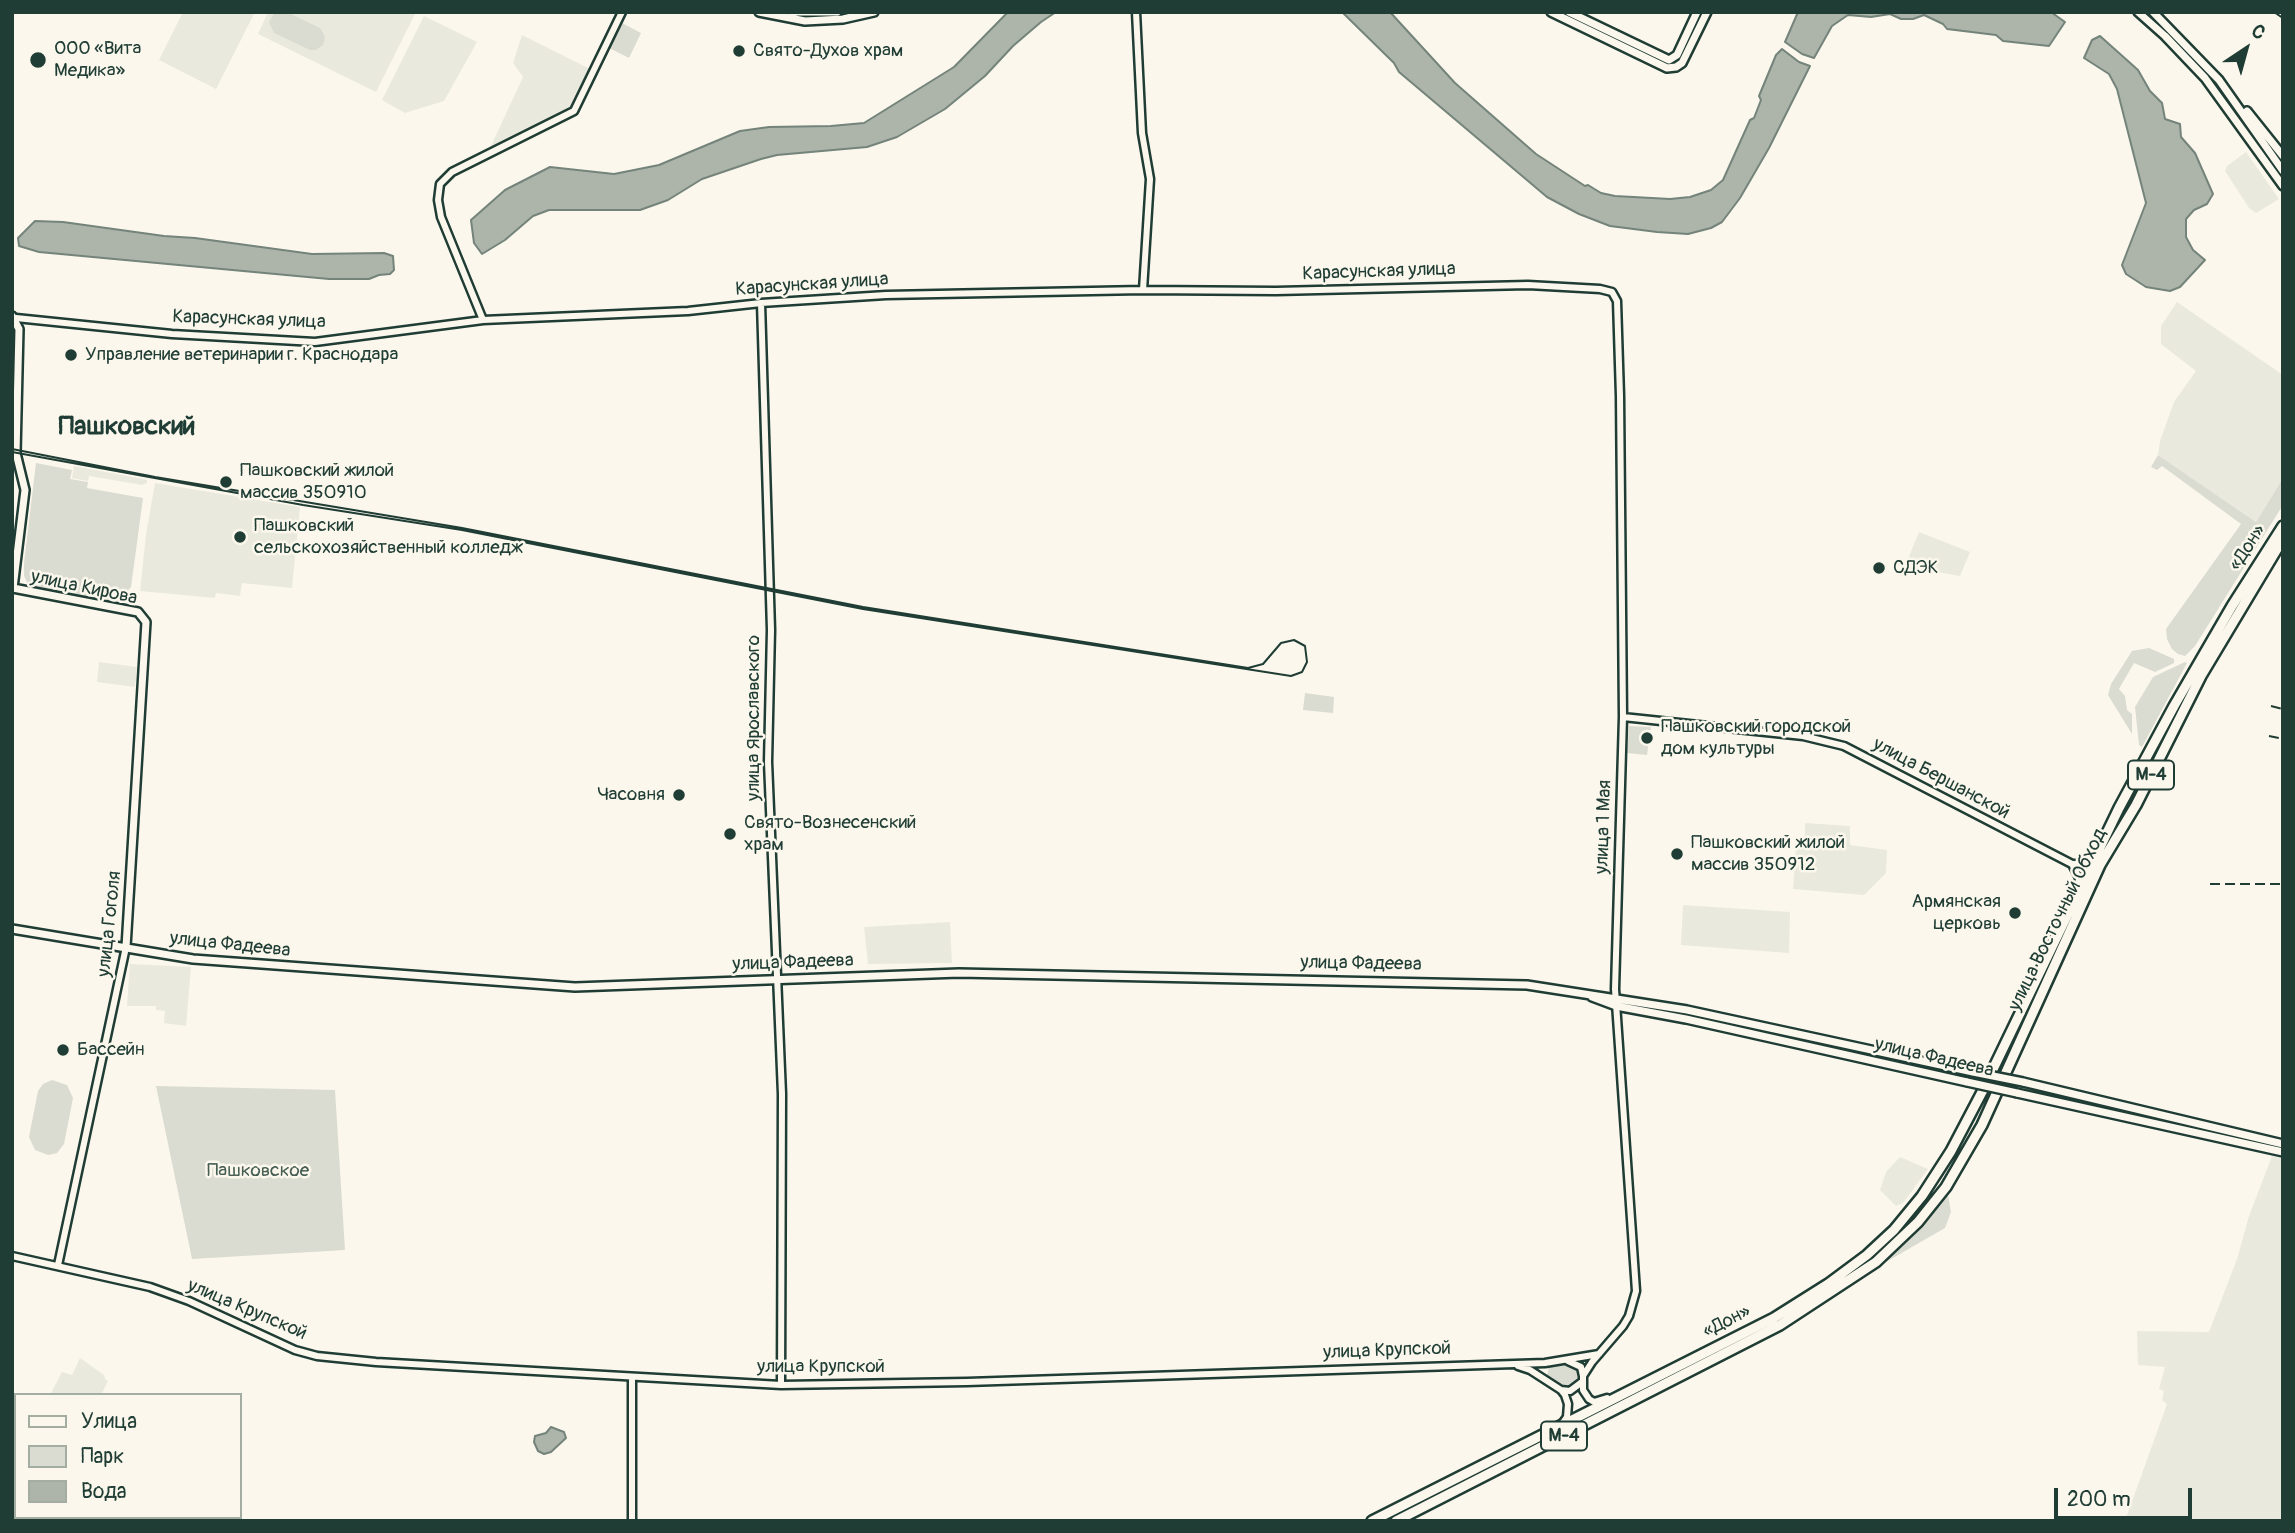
<!DOCTYPE html>
<html>
<head>
<meta charset="utf-8">
<style>
	body { margin:0 }
	#map { position:relative; width:2295px; height:1533px; overflow:hidden; background:#fbf7ec; font-family:Pangolin,sans-serif }
	canvas { display:block }
	.frame { position:absolute; inset:0; border:14px solid #1f3d34; pointer-events:none }
	.legend { position:absolute; left:14px; top:1393px; width:228px; height:126px; box-sizing:border-box; background:#fbf7ec; border:2px solid #a3ada2; margin:0; padding:9px 12px; list-style:none; font-size:21px; color:#1f3d34 }
	.legend li { display:flex; align-items:center; gap:14px; height:35px }
	.legend b { width:35px; border:2px solid #a3ada2 }
	.north { position:absolute; left:2211px; top:14px; width:70px; height:70px; -webkit-text-stroke:5px #fbf7ec; paint-order:stroke; rotate:36deg; font-size:19px; font-weight:700; line-height:28px; text-align:center; color:#1f3d34 }
	.north::after { content:''; display:block; margin:auto; width:24px; height:32px; background:#1f3d34; clip-path:polygon(50% 0,100% 100%,50% 72%,0 100%) }
	.scale { position:absolute; left:2054px; top:1488px; width:138px; height:32px; box-sizing:border-box; border:4px solid #1f3d34; border-top:0; padding-left:9px; font-size:21px; line-height:24px; white-space:nowrap; color:#1f3d34; -webkit-text-stroke:5px #fbf7ec; paint-order:stroke }
</style>
</head>
<body>
<div id="map">
<canvas width="2295" height="1533"></canvas>
<div class="frame"></div>
<ul class="legend">
<li><b style="height:9px;background:#fbf7ec"></b>Улица</li>
<li><b style="height:19px;background:#dbdcd1"></b>Парк</li>
<li><b style="height:19px;background:#adb4aa"></b>Вода</li>
</ul>
<div class="north">С</div>
<div class="scale">200 m</div>
</div>
<script>
const c = document.querySelector('canvas').getContext('2d');
c.lineJoin = 'round';
function fillPath(path, color) { c.fillStyle = color; c.fill(path, 'evenodd'); }
const shape = rows => new Path2D(rows.map(r => 'M' + r).join(''));
function trace(path, color, width, dash) { c.strokeStyle = color; c.lineWidth = width; c.lineCap = dash ? 'butt' : 'round'; c.setLineDash(dash || []); c.stroke(path); }
function label(font, color, halo, rows, align = 'center') {
  c.font = font + ' Pangolin,sans-serif'; c.lineWidth = 5; c.setLineDash([]); c.textBaseline = 'middle'; c.strokeStyle = halo; c.fillStyle = color; for (const [text, x, y, turn = 0] of rows) {
    c.save(); c.translate(x, y); c.rotate((+turn || 0) * Math.PI / 180); c.textAlign = isNaN(turn) ? turn : align; if (halo) c.strokeText(text, 0, 0); c.fillText(text, 0, 0); c.restore();
  }
}
fillPath(shape([
	[183,12,255,12,216,89,159,60],
	[268,12,416,12,376,92,258,34],
	[424,16,477,42,444,101,405,113,382,100],
	[522,35,592,70,573,106,567,112,490,148,523,77,513,63],
	[2246,152,2279,199,2256,213,2249,208,2225,171,2227,166],
	[2177,302,2283,375,2283,478,2256,522,2158,455,2160,441,2174,402,2196,371,2161,344,2161,326],
	[74,466,143,479,147,480,147,483,142,485,89,476,88,481,72,478],
	[155,483,300,507,292,588,242,583,240,596,216,593,215,598,140,591,146,534],
	[1919,532,1970,552,1960,576,1919,569,1901,576],
	[99,662,137,667,135,687,97,682],
	[1805,823,1850,826,1850,845,1887,850,1886,873,1864,895,1793,889,1796,845,1805,837],
	[1683,905,1790,912,1789,953,1681,945],
	[950,922,952,963,868,964,864,927],
	[130,964,191,967,186,1026,164,1023,165,1011,156,1010,156,1006,127,1006],
	[2272,1156,2283,1159,2283,1521,2125,1521,2167,1404,2162,1400,2164,1391,2159,1389,2165,1367,2138,1365,2137,1331,2209,1332,2237,1259,2249,1216],
	[1900,1157,1928,1169,1903,1203,1896,1206,1880,1190,1886,1172],
	[80,1358,104,1375,105,1379,108,1381,101,1395,50,1395,62,1372,72,1375]
]), '#eae9de');
fillPath(shape([
	[275,12,287,12,320,28,325,37,323,45,316,50,310,50,274,33,269,22],
	[622,23,641,33,629,58,609,48],
	[2158,455,2256,522,2283,478,2283,505,2195,646,2185,656,2178,654,2172,649,2167,639,2166,629,2241,524,2162,466,2157,470,2151,467],
	[36,463,72,470,70,479,88,482,87,488,143,498,131,587,125,594,123,604,40,589,28,584,24,576,24,563],
	[2149,648,2174,659,2174,663,2155,672,2134,663,2119,689,2125,696,2127,710,2132,714,2132,734,2108,695,2111,684,2132,651],
	[2185,662,2187,663,2142,747,2139,745,2135,707,2153,677],
	[1305,693,1334,697,1333,713,1303,710],
	[1629,726,1651,727,1647,755,1627,753],
	[2158,744,2161,747,2005,1064,2003,1064,2001,1062,2098,861],
	[52,1080,67,1085,73,1098,64,1144,57,1153,48,1155,35,1150,29,1137,38,1091,43,1084],
	[156,1086,335,1090,345,1250,192,1259],
	[1948,1195,1951,1212,1945,1228,1865,1274,1907,1242],
	[1567,1364,1576,1366,1581,1373,1579,1383,1571,1389,1562,1387,1547,1376,1549,1366]
]), '#dbdcd1');
const water = shape([
	[1008,12,1056,12,1041,22,1013,46,985,76,945,109,897,137,867,147,777,155,761,159,702,179,668,200,640,210,549,210,533,216,505,240,482,254,474,243,471,220,505,190,550,167,614,174,659,165,740,131,769,127,831,126,864,123,954,67,1008,12],
	[1342,12,1390,12,1455,83,1536,154,1585,186,1588,185,1601,193,1615,196,1670,199,1690,197,1711,190,1723,180,1750,120,1754,118,1761,100,1759,96,1776,55,1782,49,1799,62,1810,66,1769,148,1740,198,1722,222,1711,228,1688,234,1657,232,1610,226,1579,214,1547,197,1399,72,1394,63,1342,12],
	[1798,12,2051,12,2065,22,2049,46,2003,41,1996,35,1947,29,1943,24,1924,15,1913,19,1901,19,1890,14,1871,17,1848,15,1832,26,1814,58,1802,54,1785,42,1798,12],
	[2100,36,2138,70,2150,91,2162,103,2165,119,2180,124,2181,137,2195,153,2213,194,2207,204,2194,210,2186,219,2186,237,2193,250,2205,260,2180,287,2170,291,2146,287,2126,274,2122,265,2146,203,2117,89,2109,74,2084,58,2092,40,2100,36],
	[35,221,63,222,164,236,195,238,312,254,384,253,393,256,394,270,390,274,379,275,369,279,329,279,39,252,19,246,18,238,35,221],
	[551,1427,564,1432,566,1438,551,1452,544,1454,538,1451,534,1442,535,1436,546,1433,551,1427]
]);
fillPath(water, '#adb4aa');
trace(water, '#74847b', 2);
const tertiary = shape([
	[1136,12,1142,133,1150,179,1143,290],
	[761,303,771,630,768,762,782,1094,781,1385],
	[16,318,172,334,315,342,483,320,688,311,761,303,886,295,1143,290,1276,291,1528,285,1600,289,1612,292,1617,301,1620,396,1623,717,1615,989,1636,1291,1629,1316,1623,1326,1592,1362,1583,1376,1583,1390,1589,1399,1594,1402,1607,1398],
	[483,320,441,217,438,200,440,184,452,172,574,111,622,12],
	[1623,717,1803,736,1844,746,2072,864,2085,864,2098,841],
	[2072,864,2079,878,2078,889],
	[12,1256,150,1287,189,1301,295,1350,317,1356,376,1362,781,1385,967,1382,1545,1363,1599,1354],
	[58,1265,126,947],
	[1568,1361,1581,1367,1583,1376],
	[1518,1366,1530,1370,1561,1390,1565,1395,1568,1404,1567,1417,1562,1424],
	[1561,1390,1570,1391,1582,1382],
	[632,1521,632,1377]
]);
const secondary = shape([
	[759,12,805,21,843,19,874,12],
	[792,12,837,12],
	[1551,12,1667,68,1676,67,1682,63,1707,12],
	[1569,12,1669,60,1677,55,1697,12],
	[2138,12,2165,36,2205,78,2283,186],
	[2153,12,2219,80,2283,171],
	[2247,111,2283,156],
	[12,316,19,329,16,453,25,490,13,588,138,612,146,622,126,947],
	[12,929,193,959,575,987,959,973,1527,985,1687,1010,1973,1072],
	[1592,997,1616,1006,1686,1019,1967,1082],
	[2023,1082,2283,1144],
	[2017,1093,2283,1152]
]);
const trunk = shape([
	[1372,1521,1774,1318,1828,1284,1867,1255,1894,1230,1922,1196,1951,1151,1982,1092,2119,808,2174,706,2232,606,2283,526],
	[1396,1521,1780,1325,1876,1262,1918,1222,1946,1187,1982,1125,2100,865,2136,805,2201,676,2283,539]
]);
trace(tertiary, '#1f3d34', 11);
trace(secondary, '#1f3d34', 12);
trace(trunk, '#1f3d34', 14);
trace(tertiary, '#fbf7ec', 6);
trace(secondary, '#fbf7ec', 7);
trace(trunk, '#fbf7ec', 9);
trace(shape([
	[12,449,155,477,462,528,863,607,1248,668,1263,664,1281,643,1294,640,1305,646,1307,662,1302,672,1291,676,863,609,462,530,303,505,12,452]
]), '#1f3d34', 2);
trace(shape([
	[2274,12,2283,18],
	[2271,706,2283,709],
	[2269,736,2283,739],
	[2210,884,2283,884]
]), '#1f3d34', 2, [10, 5]);
const secondaryBridge = shape([
	[1973,1072,2023,1082],
	[1967,1082,2017,1093]
]);
trace(secondaryBridge, '#1f3d34', 12, []);
trace(secondaryBridge, '#fbf7ec', 7);
for (const [x, y, r, color] of [
	[739,51,7,"#1f3d34"],
	[38,60,9,"#1f3d34"],
	[71,355,7,"#1f3d34"],
	[226,482,7,"#1f3d34"],
	[240,537,7,"#1f3d34"],
	[1879,568,7,"#1f3d34"],
	[1647,738,7,"#1f3d34"],
	[679,795,7,"#1f3d34"],
	[730,834,7,"#1f3d34"],
	[1677,854,7,"#1f3d34"],
	[2015,913,7,"#1f3d34"],
	[63,1050,7,"#1f3d34"]
]) { const dot = new Path2D(); dot.arc(x, y, r, 0, 2 * Math.PI); c.fillStyle = color; c.fill(dot); trace(dot, '#fbf7ec', 2.5); }
for (const [x, y, w] of [
	[2151,775,46],
	[1564,1436,46]
]) { const box = new Path2D(); box.roundRect(x - w / 2, y - 14.5, w, 29, 5); c.fillStyle = '#fbf7ec'; c.fill(box); trace(box, '#1f3d34', 2); }
label('bold 18px', '#1f3d34', null, [
	["М-4",2151,775],
	["М-4",1564,1436]
]);
label('19px', '#1f3d34', '#fbf7ec', [
	["ООО «Вита",54,49],
	["Медика»",54,71],
	["Свято-Духов храм",753,51],
	["Управление ветеринарии г. Краснодара",85,355],
	["Пашковский жилой",240,471],
	["массив 350910",240,493],
	["Пашковский",254,526],
	["сельскохозяйственный колледж",254,548],
	["СДЭК",1893,568],
	["Пашковский городской",1661,727],
	["дом культуры",1661,749],
	["Часовня",665,795,"right"],
	["Свято-Вознесенский",744,823],
	["храм",744,845],
	["Пашковский жилой",1691,843],
	["массив 350912",1691,865],
	["Армянская",2001,902,"right"],
	["церковь",2001,924,"right"],
	["Бассейн",77,1050]
], 'left');
label('19px', '#1f3d34', '#fbf7ec', [
	["Карасунская улица",1379,272,-2],
	["Карасунская улица",812,285,-4],
	["Карасунская улица",249,320,2],
	["«Дон»",2248,548,-57],
	["улица Кирова",84,588,12],
	["улица Ярославского",754,718,-90],
	["улица Бершанской",1941,779,28],
	["улица 1 Мая",1604,827,-88],
	["улица Восточный Обход",2058,920,-64],
	["улица Гоголя",110,924,-84],
	["улица Фадеева",230,945,6],
	["улица Фадеева",793,963,-2],
	["улица Фадеева",1361,964,1],
	["улица Фадеева",1934,1058,13],
	["улица Крупской",247,1310,23],
	["«Дон»",1727,1322,-27],
	["улица Крупской",1387,1351,-2],
	["улица Крупской",821,1367]
]);
label('19px', '#455d53', '#fbf7ec', [
	["Пашковское",258,1171]
]);
label('bold 26px', '#1f3d34', '#fbf7ec', [
	["Пашковский",127,427]
]);
</script>
</body>
</html>
